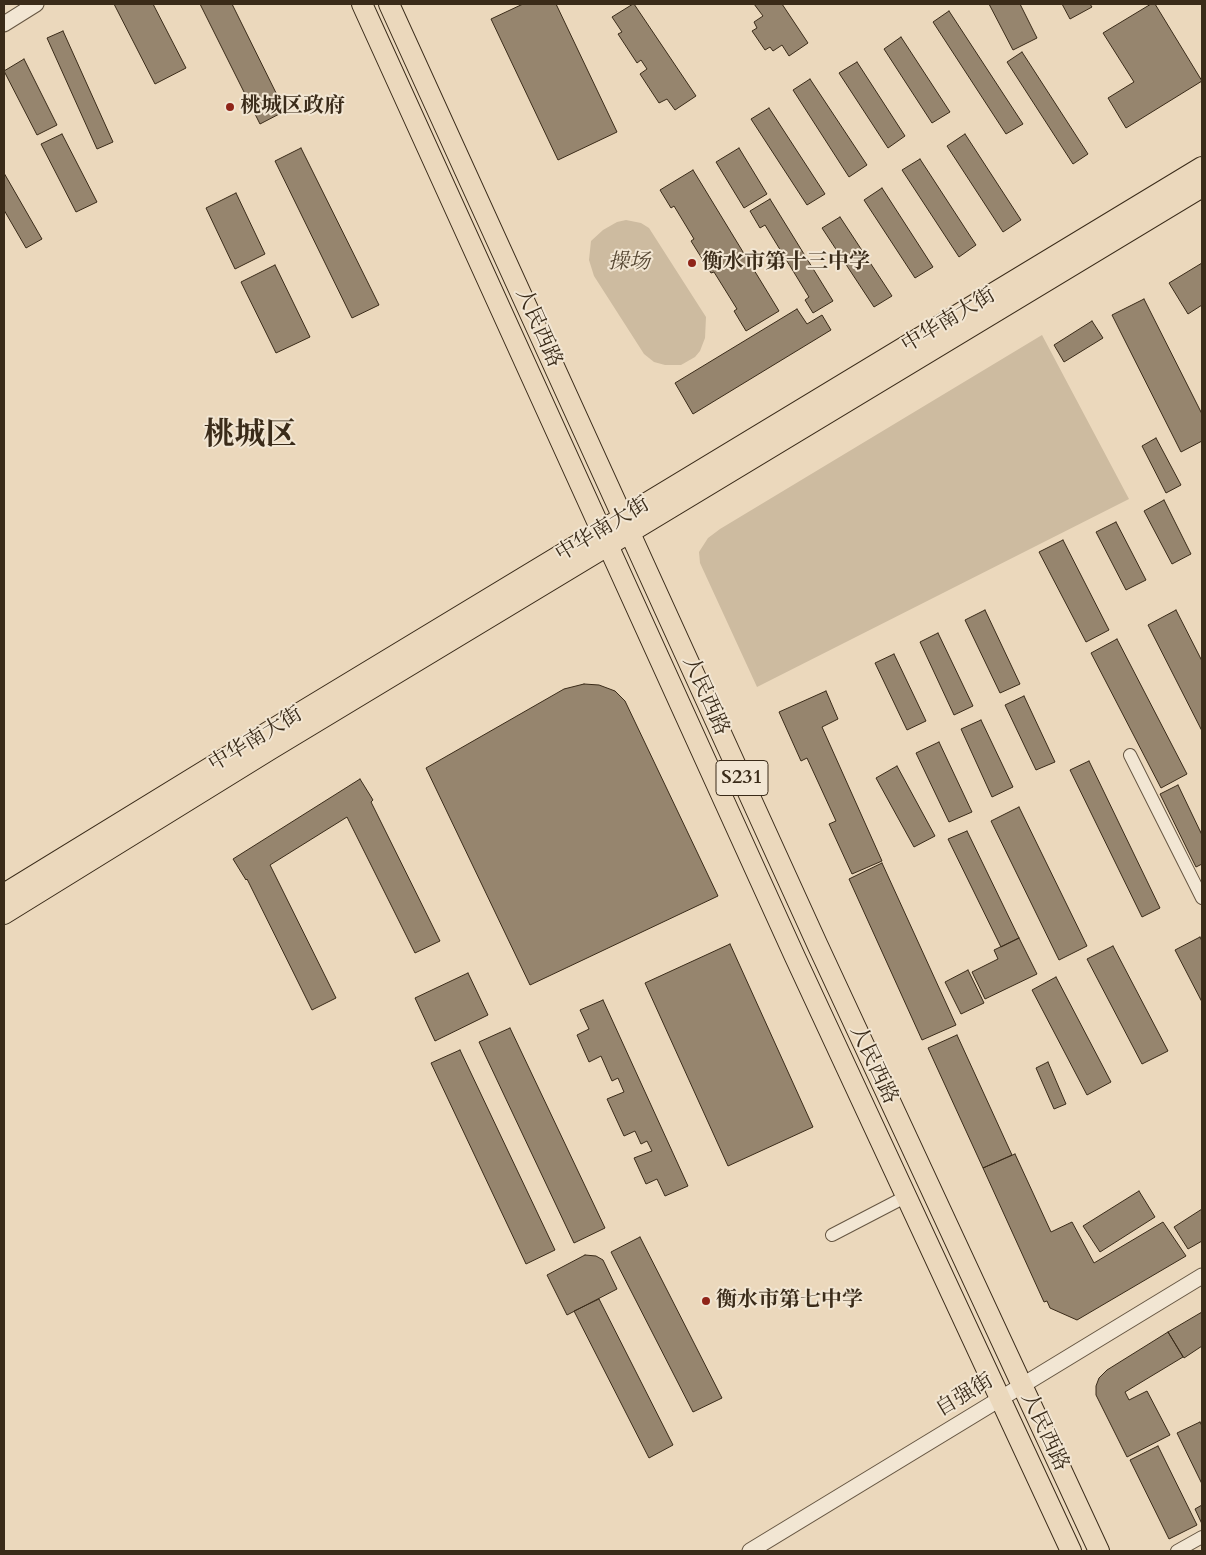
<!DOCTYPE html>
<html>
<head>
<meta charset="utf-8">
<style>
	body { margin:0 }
	#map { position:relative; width:1206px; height:1555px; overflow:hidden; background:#ebd8bc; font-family:Cardo,serif }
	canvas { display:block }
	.frame { position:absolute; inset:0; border:5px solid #3a2b19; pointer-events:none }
</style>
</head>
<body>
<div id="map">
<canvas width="1206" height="1555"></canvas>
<div class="frame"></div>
</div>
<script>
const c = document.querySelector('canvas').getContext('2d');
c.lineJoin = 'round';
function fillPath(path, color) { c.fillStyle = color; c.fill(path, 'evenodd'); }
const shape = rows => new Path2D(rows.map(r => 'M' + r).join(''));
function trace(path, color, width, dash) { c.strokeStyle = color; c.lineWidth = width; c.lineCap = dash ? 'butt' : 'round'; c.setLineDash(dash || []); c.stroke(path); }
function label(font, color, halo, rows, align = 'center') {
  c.font = font + ' Cardo,"Noto Serif SC",serif'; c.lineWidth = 4; c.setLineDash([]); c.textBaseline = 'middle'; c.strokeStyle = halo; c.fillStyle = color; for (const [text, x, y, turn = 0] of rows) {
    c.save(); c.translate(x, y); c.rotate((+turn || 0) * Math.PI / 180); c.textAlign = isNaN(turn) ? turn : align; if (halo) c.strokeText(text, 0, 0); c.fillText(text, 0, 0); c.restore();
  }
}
fillPath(shape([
	[626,220,641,223,649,228,706,317,705,338,700,351,695,357,681,365,665,365,654,362,644,354,594,276,589,260,591,241,603,230,617,222],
	[1042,335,1129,499,757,687,700,563,699,552,708,538,720,529]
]), '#cdbba0');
const building = shape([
	[114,4,153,4,186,68,155,84,114,4],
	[200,4,232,4,285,111,260,124,200,4],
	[523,4,556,4,617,132,558,160,491,19,523,4],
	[633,4,634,4,696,96,675,110,667,99,659,103,640,74,647,69,641,60,637,63,618,34,622,32,612,17,633,4],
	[754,4,782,4,808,43,789,56,782,45,773,51,770,47,765,50,752,31,757,28,754,22,763,16,754,4],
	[989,4,1020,4,1037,38,1013,50,989,4],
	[1062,4,1090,4,1092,7,1070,19,1062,4],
	[1151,4,1155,4,1202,81,1126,128,1108,98,1134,82,1103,33,1151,4],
	[949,11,1023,124,1006,134,933,22,949,11],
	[63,31,113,142,97,149,47,38,63,31],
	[901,37,950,112,932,123,884,49,901,37],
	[1022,52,1088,154,1073,164,1007,62,1022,52],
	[24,59,57,125,37,135,4,71,24,59],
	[857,62,905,136,888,148,839,73,857,62],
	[810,79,867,165,849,177,793,90,810,79],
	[769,108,825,194,807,205,751,119,769,108],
	[62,134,97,202,76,212,41,144,62,134],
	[965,134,1021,220,1003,232,947,146,965,134],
	[301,148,379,305,352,318,275,161,301,148],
	[739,148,767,194,744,208,716,162,739,148],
	[920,159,976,245,959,257,902,170,920,159],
	[693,170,779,311,746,331,734,311,737,309,714,272,711,273,691,241,694,239,674,206,671,208,660,190,693,170],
	[4,173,42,239,26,248,4,210,4,173],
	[882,188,933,267,915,278,864,200,882,188],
	[236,193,265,254,235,269,206,208,236,193],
	[770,199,833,301,813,313,805,300,809,297,765,225,760,228,750,211,770,199],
	[840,217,892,296,874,307,822,228,840,217],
	[1202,263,1202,305,1188,314,1169,283,1202,263],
	[275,265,310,337,276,353,241,282,275,265],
	[1144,299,1202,414,1202,441,1181,452,1112,315,1144,299],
	[797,309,807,324,822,315,831,330,693,414,675,383,797,309],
	[1092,321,1103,338,1064,362,1054,345,1092,321],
	[1156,438,1181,485,1166,493,1142,446,1156,438],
	[1164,500,1191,554,1172,564,1144,511,1164,500],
	[1116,522,1146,580,1126,590,1096,532,1116,522],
	[1063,540,1109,630,1086,642,1039,552,1063,540],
	[985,610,1020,684,1000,693,965,620,985,610],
	[1176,610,1202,661,1202,731,1148,625,1176,610],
	[938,633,973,706,954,715,920,642,938,633],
	[1117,639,1187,774,1161,788,1091,653,1117,639],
	[894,654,926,721,907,730,875,663,894,654],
	[584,684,599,685,615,691,625,701,718,896,530,985,426,768,564,689,584,684],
	[826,691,838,719,822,727,882,861,852,874,829,824,836,821,807,758,801,761,779,712,826,691],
	[1024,696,1055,762,1036,770,1005,705,1024,696],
	[981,720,1013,787,992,797,961,729,981,720],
	[939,742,972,812,949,822,916,753,939,742],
	[1089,761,1160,908,1142,917,1070,770,1089,761],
	[897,766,935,836,914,847,876,778,897,766],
	[360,779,373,800,371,802,440,941,415,953,347,817,270,865,336,998,312,1010,247,879,246,880,233,859,360,779],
	[1178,785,1202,835,1202,864,1196,867,1160,794,1178,785],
	[1019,807,1087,946,1059,960,991,821,1019,807],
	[967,831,1019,938,1001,947,948,839,967,831],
	[882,863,956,1025,922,1040,849,879,882,863],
	[1200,937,1202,941,1202,1002,1175,950,1200,937],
	[1019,938,1037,974,985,999,972,972,998,959,994,950,1019,938],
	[730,944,813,1127,728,1166,645,983,730,944],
	[1113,946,1168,1051,1142,1064,1087,959,1113,946],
	[968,970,984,1003,961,1014,945,982,968,970],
	[468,973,488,1015,435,1041,415,998,468,973],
	[1056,977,1111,1082,1087,1095,1032,990,1056,977],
	[603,1000,688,1186,665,1196,657,1179,646,1184,634,1158,652,1151,647,1141,641,1144,635,1131,624,1136,607,1099,624,1092,618,1078,612,1081,601,1056,589,1062,577,1035,589,1029,580,1010,603,1000],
	[510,1028,605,1228,574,1243,479,1042,510,1028],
	[957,1035,1012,1155,983,1168,928,1048,957,1035],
	[460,1050,555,1250,526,1264,431,1063,460,1050],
	[1048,1062,1066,1104,1054,1109,1036,1068,1048,1062],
	[1015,1154,1051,1232,1072,1222,1094,1263,1163,1222,1186,1256,1077,1320,1050,1308,1047,1301,1044,1302,983,1168,1015,1154],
	[1139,1191,1155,1217,1100,1252,1083,1226,1139,1191],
	[1202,1209,1202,1241,1188,1249,1174,1227,1202,1209],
	[640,1237,722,1398,693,1412,611,1252,640,1237],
	[585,1255,596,1256,603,1260,617,1289,567,1315,547,1275,585,1255],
	[599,1299,673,1445,649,1458,574,1311,599,1299],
	[1202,1312,1202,1346,1184,1358,1168,1332,1202,1312],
	[1168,1332,1183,1357,1125,1392,1129,1400,1147,1391,1170,1435,1127,1457,1096,1395,1096,1386,1099,1378,1107,1370,1168,1332],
	[1200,1422,1202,1426,1202,1484,1177,1433,1200,1422],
	[1158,1446,1197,1525,1169,1539,1130,1460,1158,1446],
	[1202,1505,1202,1524,1195,1509,1202,1505]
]);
fillPath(building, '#96856e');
trace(building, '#3a2b19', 1);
const minor = shape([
	[1130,755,1202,898],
	[832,1235,907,1196],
	[1177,1551,1202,1537]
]);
const tertiary = shape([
	[4,24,36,4],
	[750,1551,1202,1276]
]);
const primary = shape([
	[362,4,795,957,1071,1551],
	[389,4,818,946,1099,1551],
	[4,894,263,735,1202,167],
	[4,914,271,749,1202,187]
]);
trace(minor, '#665642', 14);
trace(tertiary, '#665642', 17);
trace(primary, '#3a2b19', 22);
trace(minor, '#f2e6d3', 12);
trace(tertiary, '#f2e6d3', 15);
trace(primary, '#ebd8bc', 20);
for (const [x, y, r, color] of [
	[230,107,5,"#8f2418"],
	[692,263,5,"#8f2418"],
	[706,1301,5,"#8f2418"]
]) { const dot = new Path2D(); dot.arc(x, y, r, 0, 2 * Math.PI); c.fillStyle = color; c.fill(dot); trace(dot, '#f2e6d3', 2); }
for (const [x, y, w] of [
	[742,778,52]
]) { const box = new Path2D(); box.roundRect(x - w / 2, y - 17.5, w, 35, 4); c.fillStyle = '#f2e6d3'; c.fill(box); trace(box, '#3a2b19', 1); }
label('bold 20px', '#3a2b19', null, [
	["S231",742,778]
]);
label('bold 21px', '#3a2b19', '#f2e6d3', [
	["桃城区政府",240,107],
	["衡水市第十三中学",702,263],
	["衡水市第七中学",716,1301]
], 'left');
label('italic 21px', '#574834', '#f2e6d3', [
	["操场",629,263]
]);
label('21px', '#3a2b19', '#f2e6d3', [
	["中华南大街",949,321,-31],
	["人民西路",538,328,66],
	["中华南大街",603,530,-31],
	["人民西路",705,696,66],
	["中华南大街",256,740,-31],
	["人民西路",873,1065,65],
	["自强街",965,1396,-31],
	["人民西路",1044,1432,65]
]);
label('bold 31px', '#3a2b19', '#f2e6d3', [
	["桃城区",250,437]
]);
</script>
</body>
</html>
